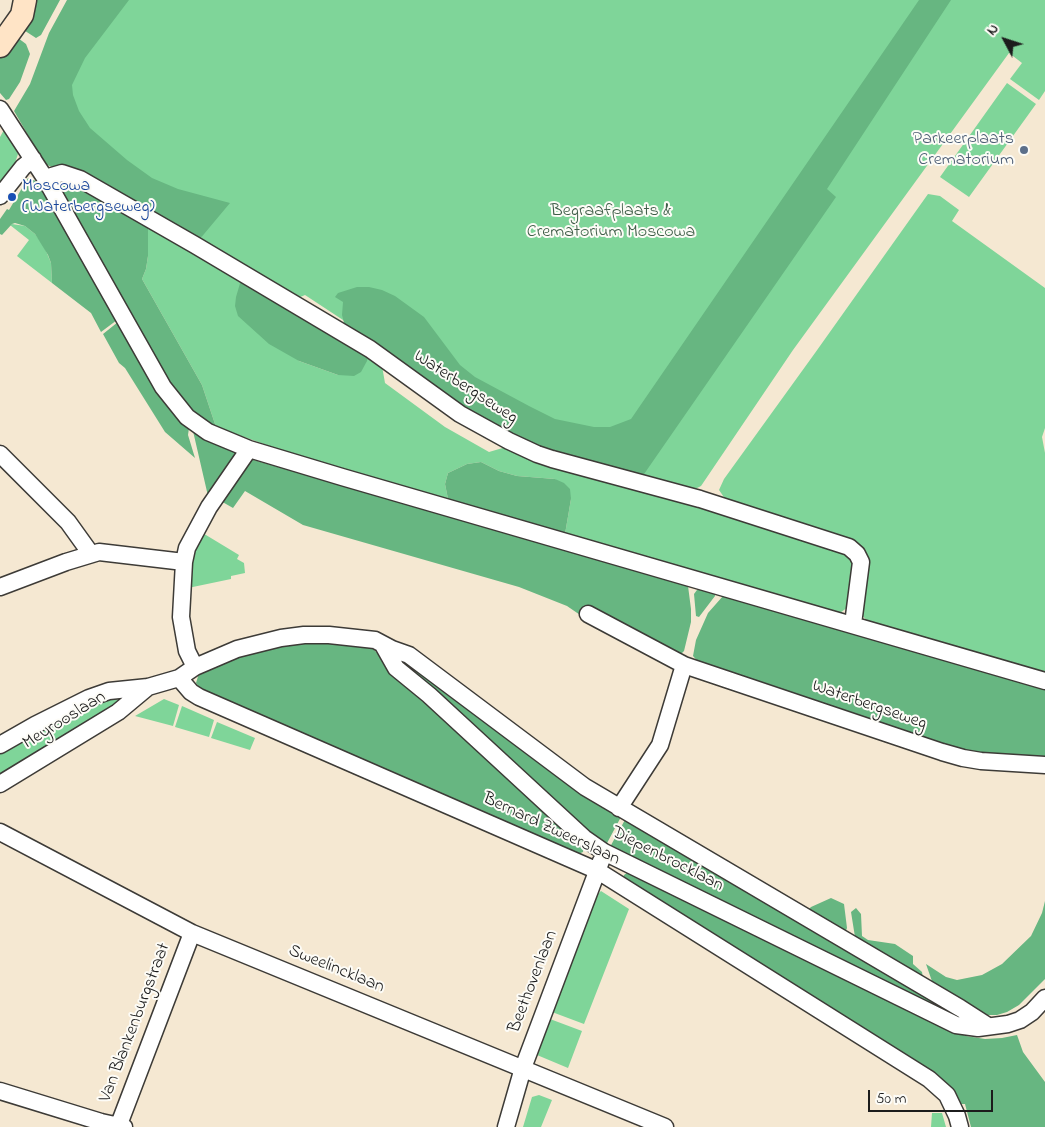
<!DOCTYPE html>
<html>
<head>
<meta charset="utf-8">
<style>
	body { margin:0 }
	#map { position:relative; width:1045px; height:1127px; overflow:hidden; background:#f5e8d2; font-family:"Indie Flower",sans-serif }
	canvas { display:block }
	.north { position:absolute; left:980px; top:15px; width:50px; height:50px; -webkit-text-stroke:4px #fdfcf7; paint-order:stroke; rotate:310deg; font-size:14px; font-weight:700; line-height:20px; text-align:center; color:#1c1c1c }
	.north::after { content:''; display:block; margin:auto; width:18px; height:22px; background:#1c1c1c; clip-path:polygon(50% 0,100% 100%,50% 72%,0 100%) }
	.scale { position:absolute; left:868px; top:1090px; width:125px; height:22px; box-sizing:border-box; border:2px solid #1c1c1c; border-top:0; padding-left:6px; font-size:15px; line-height:18px; white-space:nowrap; color:#1c1c1c; -webkit-text-stroke:4px #fdfcf7; paint-order:stroke }
</style>
</head>
<body>
<div id="map">
<canvas width="1045" height="1127"></canvas>
<div class="north">N</div>
<div class="scale">50 m</div>
</div>
<script>
const c = document.querySelector('canvas').getContext('2d');
c.lineJoin = 'round';
function fillPath(path, color) { c.fillStyle = color; c.fill(path, 'evenodd'); }
const shape = rows => new Path2D(rows.map(r => 'M' + r).join(''));
function trace(path, color, width, dash) { c.strokeStyle = color; c.lineWidth = width; c.lineCap = dash ? 'butt' : 'round'; c.setLineDash(dash || []); c.stroke(path); }
function label(font, color, halo, rows, align = 'center') {
  c.font = font + ' "Indie Flower",sans-serif'; c.lineWidth = 4; c.setLineDash([]); c.textBaseline = 'middle'; c.strokeStyle = halo; c.fillStyle = color; for (const [text, x, y, turn = 0] of rows) {
    c.save(); c.translate(x, y); c.rotate((+turn || 0) * Math.PI / 180); c.textAlign = isNaN(turn) ? turn : align; if (halo) c.strokeText(text, 0, 0); c.fillText(text, 0, 0); c.restore();
  }
}
fillPath(shape([
	[118,0,1045,0,1045,91,1039,100,1010,79,1022,63,1009,53,793,350,701,486,695,489,642,477,343,320,305,295,298,298,199,240,202,236,44,125],
	[1007,83,1036,104,969,197,940,177],
	[5,128,17,144,18,154,15,163,0,185,0,137],
	[928,194,940,196,959,210,952,221,1045,288,1045,428,1042,437,1045,453,1045,674,868,622,862,615,866,561,728,503,719,490,724,479,815,353],
	[12,224,25,226,35,234,44,246,51,263,52,283,17,256,29,240,10,225],
	[148,226,241,280,299,361,338,375,368,356,382,366,385,383,445,427,489,452,506,447,841,551,854,562,848,607,840,613,834,613,565,534,571,499,555,479,517,476,499,471,481,462,467,464,448,473,445,484,448,499,278,449,216,427,202,385,142,279,146,269,148,256],
	[201,532,239,555,237,559,244,563,245,573,231,576,231,579,188,588,189,564],
	[114,697,118,700,117,704,0,777,0,752,93,704],
	[164,699,179,705,173,726,135,716],
	[182,706,214,720,209,737,175,727],
	[217,722,255,738,250,750,211,738],
	[601,891,629,909,584,1024,552,1012,597,895],
	[550,1019,582,1031,568,1068,537,1055],
	[539,1095,552,1100,541,1127,523,1127,532,1097],
	[932,1113,942,1113,946,1127,931,1127]
]), '#7fd599');
fillPath(shape([
	[37,0,60,0,41,35,36,38,19,27],
	[67,0,129,0,85,58,72,85,73,95,79,111,90,128,127,160,152,178,178,189,230,203,199,240,66,168,52,167,47,165,43,161,14,111,30,84,49,33],
	[919,0,951,0,827,189,836,197,642,477,539,447,463,409,347,328,344,323,342,315,343,302,335,297,338,293,357,287,369,287,382,290,395,296,424,317,460,365,475,377,529,406,555,419,594,427,610,427,631,419],
	[14,35,26,44,30,54,20,82,9,99,6,100,0,93,0,55],
	[28,178,36,181,40,185,117,320,101,332,91,313,52,283,51,263,48,255,35,234,25,226,15,223,12,224,2,235,0,234,0,219,7,209,9,210],
	[69,181,148,226,148,256,146,269,142,279,202,385,216,427,193,413,172,390,59,189,63,183],
	[241,280,368,356,367,361,361,372,354,376,338,375,299,361,269,344,238,316,235,306,236,297],
	[118,322,158,391,177,417,189,428,188,435,195,458,165,432,125,368,119,363,103,334],
	[193,431,217,445,241,455,208,496],
	[247,458,688,586,691,609,691,622,684,651,680,655,586,619,567,606,519,587,303,525,245,491,233,508,219,500],
	[481,462,499,471,517,476,555,479,564,483,570,489,571,499,565,534,448,499,445,484,448,473,467,464],
	[697,590,700,590,715,594,715,596,699,617,696,616,694,594],
	[723,596,1045,688,1045,761,982,757,700,664,693,656,696,640,708,613],
	[304,642,367,645,372,648,584,845,583,852,576,855,202,691,196,683,199,673,246,653],
	[403,659,622,815,606,845,604,846,406,671,401,661],
	[626,818,962,1015,958,1019,610,847],
	[628,872,966,1036,985,1039,1002,1038,1017,1035,1023,1052,1045,1082,1045,1127,971,1127,965,1104,959,1104,623,878,624,875],
	[831,898,844,904,847,928,845,933,808,910,811,907],
	[1045,901,1045,979,1019,1005,1007,1012,997,1015,987,1015,975,1012,935,990,926,964,946,977,957,980,982,975,1002,964,1031,936,1042,913],
	[856,908,861,914,862,936,868,940,895,944,913,956,913,964,922,972,923,978,855,937,851,912]
]), '#67b681');
const street = shape([
	[0,109,45,178,163,387,187,417,208,432,249,449,342,477,1045,681],
	[45,178,62,173,80,179,195,245,370,349,460,414,509,441,537,454,552,459,700,499,849,547,857,554,861,562,853,624],
	[0,196,23,167,33,159],
	[0,454,68,522,91,554],
	[0,587,66,562,99,552,184,562],
	[588,614,684,665,942,752,963,758,981,761,1045,765],
	[383,645,396,668,429,695,584,838,604,852,956,1025,978,1028,1008,1024,1020,1020,1032,1012,1045,998],
	[195,667,187,651,181,617,184,562,187,548,209,507,249,449],
	[179,678,195,667,237,649,281,638,304,635,329,635,375,640,392,649,409,655,585,787,960,1008,988,1026],
	[0,745,35,725,89,698,109,691,148,687,179,678,191,692,199,697,598,871,929,1079,947,1095,957,1116,960,1127],
	[0,784,118,712,148,687],
	[619,808,660,745,684,665],
	[0,832,192,933,665,1127],
	[0,1091,101,1122,124,1127],
	[118,1127,192,933],
	[506,1127,523,1068,601,861]
]);
const secondary = shape([
	[0,46,22,15,25,0]
]);
trace(street, '#3d3b37', 19);
trace(secondary, '#3d3b37', 25);
trace(street, '#fff', 16);
trace(secondary, '#ffe4c6', 22);
for (const [x, y, r, color] of [
	[1024,150,5,"#5c6f8a"],
	[12,197,5,"#1a4fb4"]
]) { const dot = new Path2D(); dot.arc(x, y, r, 0, 2 * Math.PI); c.fillStyle = color; c.fill(dot); trace(dot, '#fdfcf7', 2); }
label('18px', '#4e5e75', '#fdfcf7', [
	["Parkeerplaats",1014,140],
	["Crematorium",1014,161]
], 'right');
label('18px', '#164399', '#fdfcf7', [
	["Moscowa",22,187],
	["(Waterbergseweg)",22,208]
], 'left');
label('18px', '#3f5d48', '#fdfcf7', [
	["Begraafplaats &",611,212],
	["Crematorium Moscowa",611,233]
]);
label('18px', '#1c1c1c', '#fdfcf7', [
	["Waterbergseweg",465,388,33],
	["Waterbergseweg",869,706,19],
	["Meyrooslaan",65,721,-32],
	["Bernard Zweerslaan",551,830,25],
	["Diepenbrocklaan",667,860,27],
	["Sweelincklaan",336,970,22],
	["Beethovenlaan",534,982,-69],
	["Van Blankenburgstraat",136,1023,-69]
]);
</script>
</body>
</html>
